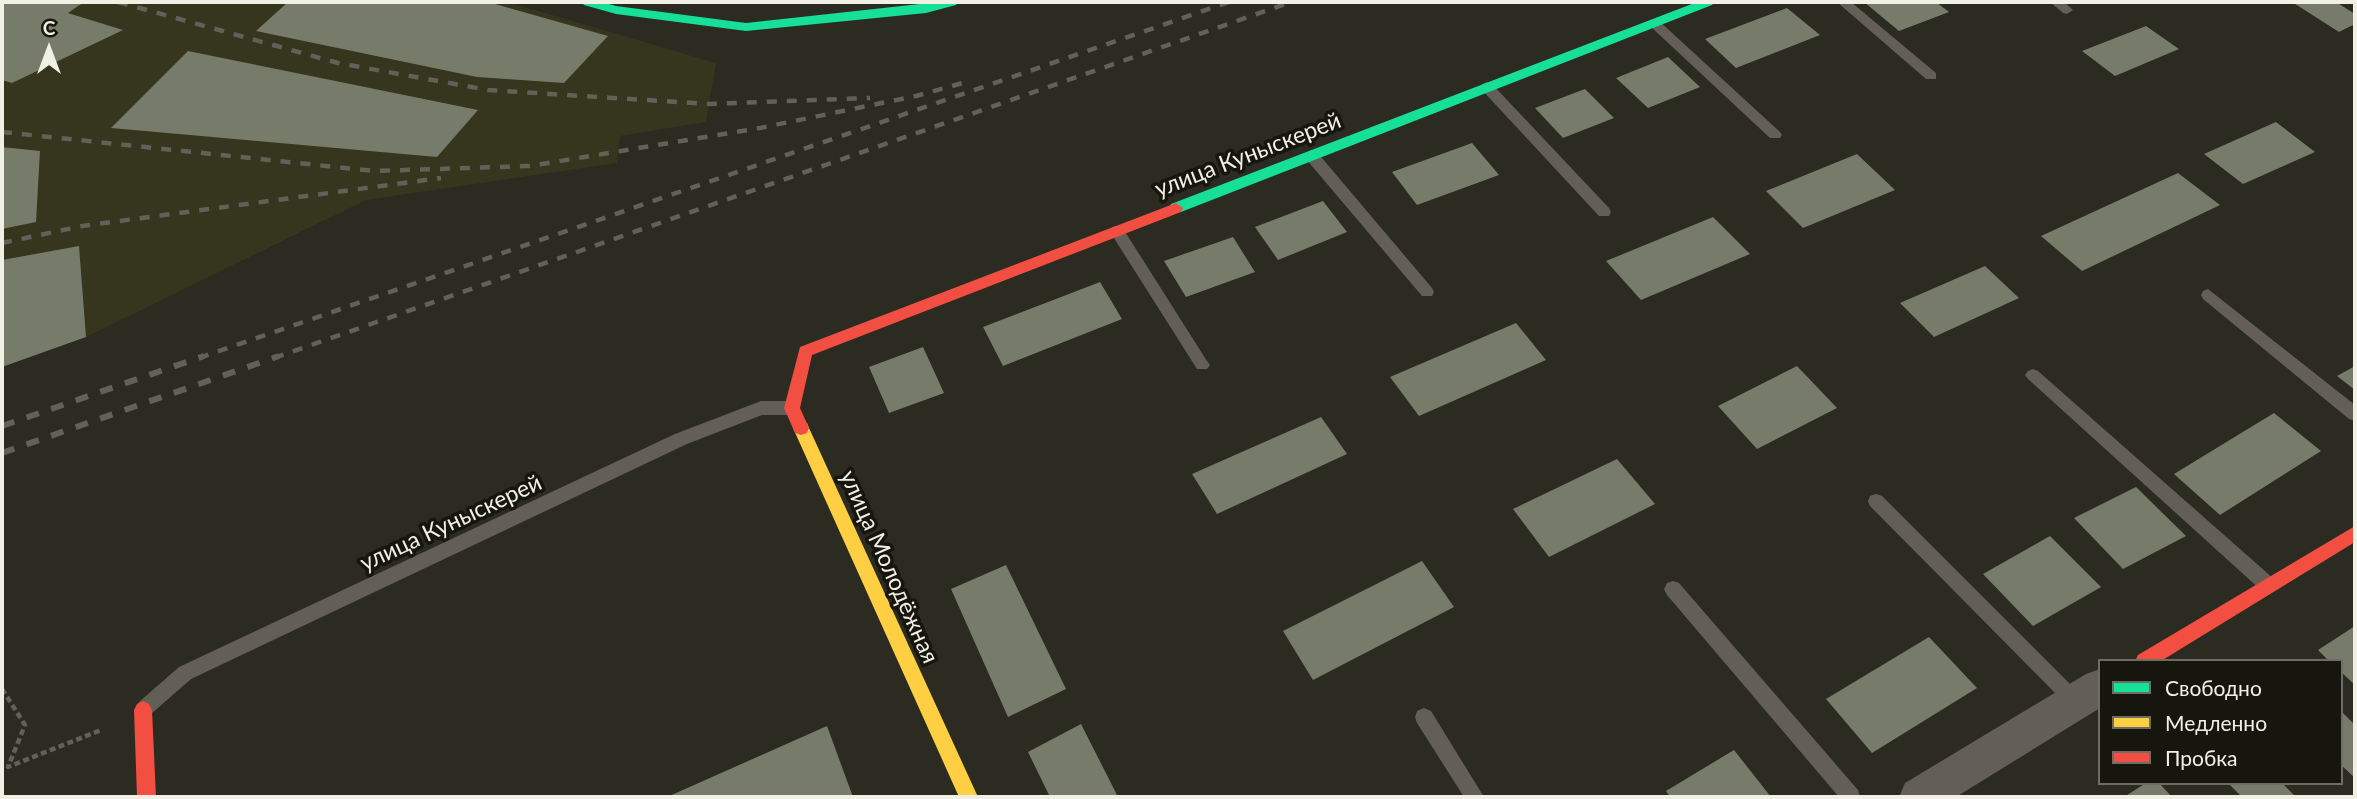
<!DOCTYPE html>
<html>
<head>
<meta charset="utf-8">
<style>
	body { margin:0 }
	#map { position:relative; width:2357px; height:799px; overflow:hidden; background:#2b2b21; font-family:Lato,sans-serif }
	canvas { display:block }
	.frame { position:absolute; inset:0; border:4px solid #f0f0e4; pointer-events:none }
	.legend { position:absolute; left:2098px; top:659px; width:245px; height:126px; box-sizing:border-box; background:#17160e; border:2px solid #6e6d64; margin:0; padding:9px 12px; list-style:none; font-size:21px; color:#f0f0e4 }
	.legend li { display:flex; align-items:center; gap:14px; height:35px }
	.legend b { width:35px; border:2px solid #6e6d64 }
	.north { position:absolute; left:14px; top:14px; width:70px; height:70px; -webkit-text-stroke:5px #17160e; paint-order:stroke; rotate:0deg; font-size:19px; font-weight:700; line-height:28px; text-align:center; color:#f0f0e4 }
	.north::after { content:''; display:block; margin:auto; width:24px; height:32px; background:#f0f0e4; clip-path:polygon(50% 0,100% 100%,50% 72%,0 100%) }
</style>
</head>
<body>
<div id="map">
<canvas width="2357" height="799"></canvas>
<div class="frame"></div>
<ul class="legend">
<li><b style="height:9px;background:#16e098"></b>Свободно</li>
<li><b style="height:9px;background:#ffcf43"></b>Медленно</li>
<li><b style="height:9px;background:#f24e42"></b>Пробка</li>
</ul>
<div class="north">С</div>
</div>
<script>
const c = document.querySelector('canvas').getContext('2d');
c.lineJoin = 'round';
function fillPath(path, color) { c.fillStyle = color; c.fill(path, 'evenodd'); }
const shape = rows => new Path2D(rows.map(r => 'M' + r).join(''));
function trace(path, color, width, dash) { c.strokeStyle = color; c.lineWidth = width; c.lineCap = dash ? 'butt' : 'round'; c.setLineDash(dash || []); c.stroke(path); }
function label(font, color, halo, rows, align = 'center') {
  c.font = font + ' Lato,sans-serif'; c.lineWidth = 7; c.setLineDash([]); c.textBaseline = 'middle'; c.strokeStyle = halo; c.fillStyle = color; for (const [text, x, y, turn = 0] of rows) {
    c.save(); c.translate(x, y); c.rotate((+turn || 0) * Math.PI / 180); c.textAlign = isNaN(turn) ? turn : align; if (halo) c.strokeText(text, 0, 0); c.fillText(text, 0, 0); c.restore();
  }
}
fillPath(shape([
	[2,2,508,2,716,63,706,122,620,136,617,163,366,200,86,337,2,365]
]), '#36351d');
fillPath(shape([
	[2,2,84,2,68,13,123,30,12,83,2,80],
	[288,2,488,2,608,36,564,83,477,77,256,31],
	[1864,2,1936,2,1949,12,1899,31],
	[2292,2,2336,2,2355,14,2355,24,2339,32],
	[1787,8,1820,35,1736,68,1705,39],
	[2146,26,2179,49,2115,76,2082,51],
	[188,51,478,110,437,157,111,128],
	[1668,57,1700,87,1648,108,1616,78],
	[1585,89,1614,118,1563,138,1535,108],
	[2276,122,2315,152,2243,184,2204,154],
	[1472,143,1499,175,1417,205,1392,172],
	[2,147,40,151,36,222,2,229],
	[1857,154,1895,190,1803,228,1766,191],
	[2178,173,2220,205,2082,271,2041,236],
	[1323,201,1347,232,1278,260,1255,227],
	[1713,217,1750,254,1641,300,1606,261],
	[1233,237,1255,272,1186,297,1164,261],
	[79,246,86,337,2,367,2,260],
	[1985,266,2019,298,1934,337,1900,303],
	[1100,282,1122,319,1003,366,983,327],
	[1516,323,1546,360,1419,416,1390,377],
	[923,347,944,393,889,413,869,367],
	[1797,366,1837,408,1757,449,1718,406],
	[2355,366,2355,390,2337,376],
	[2274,413,2321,451,2220,515,2174,474],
	[1321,417,1347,454,1217,514,1192,474],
	[1617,459,1655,504,1549,557,1513,509],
	[2136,487,2186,536,2123,569,2074,518],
	[2050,536,2101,587,2033,626,1983,574],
	[1422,561,1454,607,1313,680,1283,631],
	[1006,565,1066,689,1008,717,951,589],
	[2355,626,2355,685,2341,672,2341,661,2329,661,2318,650],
	[1929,637,1977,688,1872,753,1826,699],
	[2341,711,2355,725,2355,778,2341,765],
	[1081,724,1114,789,1118,797,1050,797,1028,752],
	[827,726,853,797,667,797],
	[1734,750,1771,797,1670,797,1666,791],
	[2146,783,2159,783,2172,797,2124,797],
	[2228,783,2282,783,2296,797,2242,797]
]), '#767b6a');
trace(shape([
	[2,689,25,725,8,767,101,730]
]), '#626057', 4.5, [6, 3.5]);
fillPath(shape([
	[1837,2,1851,2,1936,73,1936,79,1926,79,1837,2],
	[2050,2,2064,2,2073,10,2067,14,2063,13,2050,2],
	[1654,19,1658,20,1780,132,1782,135,1780,138,1770,138,1650,26,1648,23,1654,19],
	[1487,82,1492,84,1609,208,1611,212,1609,216,1599,216,1482,90,1482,84,1487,82],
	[1311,150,1316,151,1432,288,1434,292,1432,296,1422,296,1306,159,1304,155,1311,150],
	[1117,226,1122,227,1207,361,1210,365,1207,369,1197,369,1112,235,1110,231,1112,227,1117,226],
	[2208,289,2355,405,2355,421,2349,419,2203,299,2201,295,2203,291,2208,289],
	[2033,369,2038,371,2274,579,2277,585,2274,591,2268,593,2262,591,2028,379,2025,375,2028,371,2033,369],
	[761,401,792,401,798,403,800,408,798,413,792,415,762,415,687,444,191,679,151,714,145,717,139,714,136,708,139,702,179,667,675,434,761,401],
	[1876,494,1882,496,2082,696,2085,702,2082,708,2076,711,2070,708,1870,506,1868,501,1870,496,1876,494],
	[1673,581,1679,583,1858,790,1860,797,1839,797,1667,595,1664,589,1667,583,1673,581],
	[1424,708,1431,711,1484,797,1464,797,1417,723,1415,717,1417,711,1424,708]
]), '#635f56');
fillPath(shape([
	[2100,669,2100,708,1956,797,1899,797,1905,783,2086,674,2100,669]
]), '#635f56');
fillPath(shape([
	[582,2,602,2,616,6,746,23,938,2,958,2,956,5,926,13,746,31,616,14,584,5,582,2],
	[1697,2,1714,2,1712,5,1181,212,1171,212,1169,208,1171,204,1697,2]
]), '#16e098');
fillPath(shape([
	[801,421,807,423,809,428,978,797,959,797,793,428,795,423,801,421]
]), '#ffcf43');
fillPath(shape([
	[1176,203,1183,208,1181,212,812,355,800,408,809,428,807,433,801,435,795,433,784,408,800,347,1176,203],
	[2355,526,2355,542,2161,661,2135,661,2138,655,2355,526],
	[143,701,149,704,152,710,156,797,137,797,134,710,137,704,143,701]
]), '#f24e42');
trace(shape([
	[118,2,338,63,488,90,709,104,870,98],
	[2,132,374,171,530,166,760,128,916,96,970,81],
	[2,243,82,226,441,178],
	[199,358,1229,2],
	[274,358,1291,2]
]), '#626158', 4.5, [10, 10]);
trace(shape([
	[2,426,204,356],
	[2,453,279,356]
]), '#626158', 6, [13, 13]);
label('23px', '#f0f0e4', '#17160e', [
	["улица Куныскерей",1248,155,-21],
	["улица Куныскерей",451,523,-25],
	["улица Молодёжная",889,567,66]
]);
</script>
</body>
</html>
